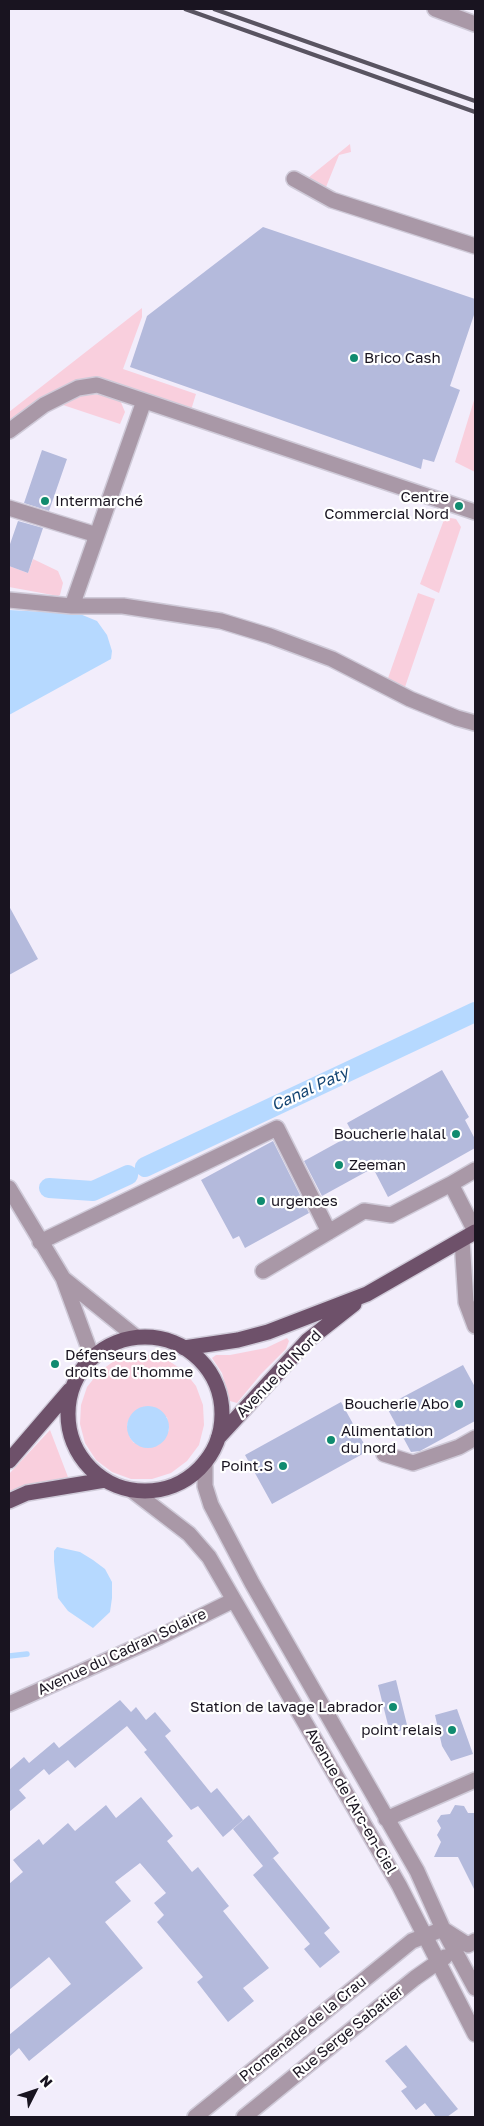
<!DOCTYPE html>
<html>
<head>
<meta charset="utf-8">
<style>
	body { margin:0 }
	#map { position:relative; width:484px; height:2126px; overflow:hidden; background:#f2edfb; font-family:"Golos Text",sans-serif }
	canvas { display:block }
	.frame { position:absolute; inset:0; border:10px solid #191420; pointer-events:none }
	.north { position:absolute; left:10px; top:2066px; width:50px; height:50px; -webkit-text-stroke:4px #fff; paint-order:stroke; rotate:49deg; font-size:14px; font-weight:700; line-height:20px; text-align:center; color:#191420 }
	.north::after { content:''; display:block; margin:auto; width:18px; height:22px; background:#191420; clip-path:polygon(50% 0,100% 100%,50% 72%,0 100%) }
</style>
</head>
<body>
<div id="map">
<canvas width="484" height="2126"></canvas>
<div class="frame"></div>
<div class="north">N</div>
</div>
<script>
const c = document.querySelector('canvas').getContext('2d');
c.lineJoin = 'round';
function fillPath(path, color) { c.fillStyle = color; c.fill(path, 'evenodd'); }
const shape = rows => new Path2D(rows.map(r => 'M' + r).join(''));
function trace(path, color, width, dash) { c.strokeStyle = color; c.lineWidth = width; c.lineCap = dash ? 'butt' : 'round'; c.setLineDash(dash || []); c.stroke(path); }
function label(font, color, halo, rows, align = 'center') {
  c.font = font + ' "Golos Text",sans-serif'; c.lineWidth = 4.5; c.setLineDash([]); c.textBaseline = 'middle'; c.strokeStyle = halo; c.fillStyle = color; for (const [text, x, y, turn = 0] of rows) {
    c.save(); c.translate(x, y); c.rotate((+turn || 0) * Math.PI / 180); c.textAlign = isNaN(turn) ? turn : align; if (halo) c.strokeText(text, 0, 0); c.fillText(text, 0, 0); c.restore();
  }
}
fillPath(shape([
	[350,144,351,152,339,155,326,187,310,185,307,181,308,178],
	[142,308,142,317,123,369,196,394,191,410,159,402,113,382,86,380,9,424,9,412],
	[111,394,120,400,125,412,120,424,57,403,85,395],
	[475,397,475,472,455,462],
	[445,517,456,519,461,527,439,593,420,584],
	[33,559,58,571,63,583,60,595,58,596,9,587,9,566,28,573],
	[418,593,435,599,405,687,387,681],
	[287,1338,289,1341,286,1349,261,1374,237,1403,230,1401,222,1373,212,1358,216,1355,230,1355,266,1348],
	[132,1355,151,1355,169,1361,184,1371,196,1386,203,1405,204,1425,199,1445,187,1461,171,1473,152,1479,131,1479,112,1472,96,1460,85,1443,80,1424,81,1405,87,1387,99,1372,114,1361],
	[167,1417,169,1431,134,1443,130,1438,127,1425,129,1419],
	[50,1430,68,1477,9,1493,9,1474]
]), '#f9cfdd');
fillPath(shape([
	[9,610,80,614,97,621,107,635,112,651,111,659,9,715],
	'127 1427a21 21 0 1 1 42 0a21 21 0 1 1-42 0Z',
	[57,1547,80,1552,93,1560,105,1569,112,1582,112,1598,110,1612,93,1628,68,1611,58,1598,54,1561,54,1551]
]), '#b6d9ff');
trace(shape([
	[9,1656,27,1654]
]), '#b6d9ff', 5.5);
trace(shape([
	[145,1167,475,1012],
	[49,1188,93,1191,128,1175]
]), '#b6d9ff', 20);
fillPath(shape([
	[263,227,475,299,475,312,450,386,460,390,434,462,423,459,421,469,130,367,147,316],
	[42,450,67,459,49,511,24,503],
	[18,521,43,528,28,573,9,566,9,547],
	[9,906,38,959,9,975],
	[442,1070,469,1117,465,1120,475,1139,475,1148,388,1197,373,1168,322,1196,304,1161,353,1134,347,1123],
	[273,1141,309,1213,245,1248,239,1236,233,1239,201,1180],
	[463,1365,475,1387,475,1421,420,1451,411,1452,386,1406],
	[341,1402,368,1451,272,1504,245,1455],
	[396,1680,408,1729,390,1733,378,1685],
	[120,1700,131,1712,136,1707,146,1720,155,1712,171,1731,165,1736,211,1793,217,1788,243,1820,223,1837,198,1806,191,1810,144,1752,147,1750,127,1726,75,1768,68,1760,49,1775,44,1769,19,1790,26,1798,9,1812,9,1770,24,1757,29,1763,54,1742,59,1748],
	[457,1709,473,1754,451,1761,442,1746,435,1715],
	[141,1797,173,1836,167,1841,192,1872,198,1867,229,1906,223,1911,269,1968,243,1988,254,2001,228,2022,197,1982,203,1977,157,1922,164,1915,154,1903,166,1893,140,1863,115,1882,131,1901,105,1922,143,1968,29,2061,19,2048,9,2057,9,2035,71,1984,49,1957,9,1990,9,1884,23,1872,13,1860,39,1839,43,1845,68,1823,75,1831,106,1805,116,1818],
	[455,1805,464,1806,468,1813,475,1813,475,1891,458,1857,434,1857,441,1842,437,1835,441,1828,437,1821,441,1815,450,1814],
	[249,1815,279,1853,266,1864,273,1858,330,1928,324,1933,340,1952,320,1968,304,1949,310,1944,253,1875,263,1866,233,1829],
	[406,2045,458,2109,447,2117,436,2117,425,2103,416,2110,401,2091,407,2087,385,2061]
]), '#b4badc');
const minor = shape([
	[435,9,475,24],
	[294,179,332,200,475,246],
	[9,431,44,405,78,388,97,385,475,512],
	[9,508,97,535],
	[9,600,72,606,123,606,221,621,270,636,332,659,410,699,457,718,475,723],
	[72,606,144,401],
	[451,1184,475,1170],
	[9,1188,63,1278,92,1357],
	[462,1240,466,1302,475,1326],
	[40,1242,277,1128,329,1232],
	[263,1271,364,1211,391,1215,451,1184,475,1231],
	[64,1279,136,1337],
	[384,1454,413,1463,459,1447,475,1438],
	[205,1462,205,1486,211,1505,252,1583,417,1871,443,1929,475,1988],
	[133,1491,189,1534,209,1557,399,1885,475,2034],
	[9,1704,159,1637,234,1600],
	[386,1819,475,1780],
	[195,2117,412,1941,443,1929,468,1945,475,1941],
	[244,2117,415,1978,445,1957]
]);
const major = shape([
	'68 1414a77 77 0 1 1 154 0a77 77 0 1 1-154 0Z',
	[184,1348,238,1340,268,1332,367,1294,475,1232],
	[218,1438,307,1341,354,1304],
	[9,1461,70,1390],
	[9,1501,27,1493,105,1480]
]);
trace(minor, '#cfcad8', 18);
trace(major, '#cfcad8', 18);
trace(minor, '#a998a7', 15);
trace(major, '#6e516a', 15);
trace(shape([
	[185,9,475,112],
	[214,9,475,101]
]), '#595461', 4);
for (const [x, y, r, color] of [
	[354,358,5,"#108b6f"],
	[45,501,5,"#108b6f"],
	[459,506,5,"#108b6f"],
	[456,1134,5,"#108b6f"],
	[339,1165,5,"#108b6f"],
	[261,1201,5,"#108b6f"],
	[55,1364,5,"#108b6f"],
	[459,1404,5,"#108b6f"],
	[331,1440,5,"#108b6f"],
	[283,1466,5,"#108b6f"],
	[393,1707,5,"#108b6f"],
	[452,1730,5,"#108b6f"]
]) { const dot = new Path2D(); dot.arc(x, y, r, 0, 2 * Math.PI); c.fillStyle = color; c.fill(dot); trace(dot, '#fff', 2); }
label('15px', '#191420', '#fff', [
	["Brico Cash",364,358],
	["Centre",449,497,"right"],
	["Commercial Nord",449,514,"right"],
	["Intermarché",55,501],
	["Boucherie halal",446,1134,"right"],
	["Zeeman",349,1165],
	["urgences",271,1201],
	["Défenseurs des",65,1355],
	["droits de l'homme",65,1372],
	["Boucherie Abo",449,1404,"right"],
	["Alimentation",341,1431],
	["du nord",341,1448],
	["Point.S",273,1466,"right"],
	["Station de lavage Labrador",383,1707,"right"],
	["point relais",442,1730,"right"]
], 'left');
label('15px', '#191420', '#fff', [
	["Avenue du Nord",279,1374,-46],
	["Avenue du Cadran Solaire",122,1652,-25],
	["Avenue de l'Arc-en-Ciel",351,1801,60],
	["Promenade de la Crau",303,2029,-39],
	["Rue Serge Sabatier",348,2032,-39]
]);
label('italic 16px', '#144573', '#fff', [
	["Canal Paty",310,1089,-25]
]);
</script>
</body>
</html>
